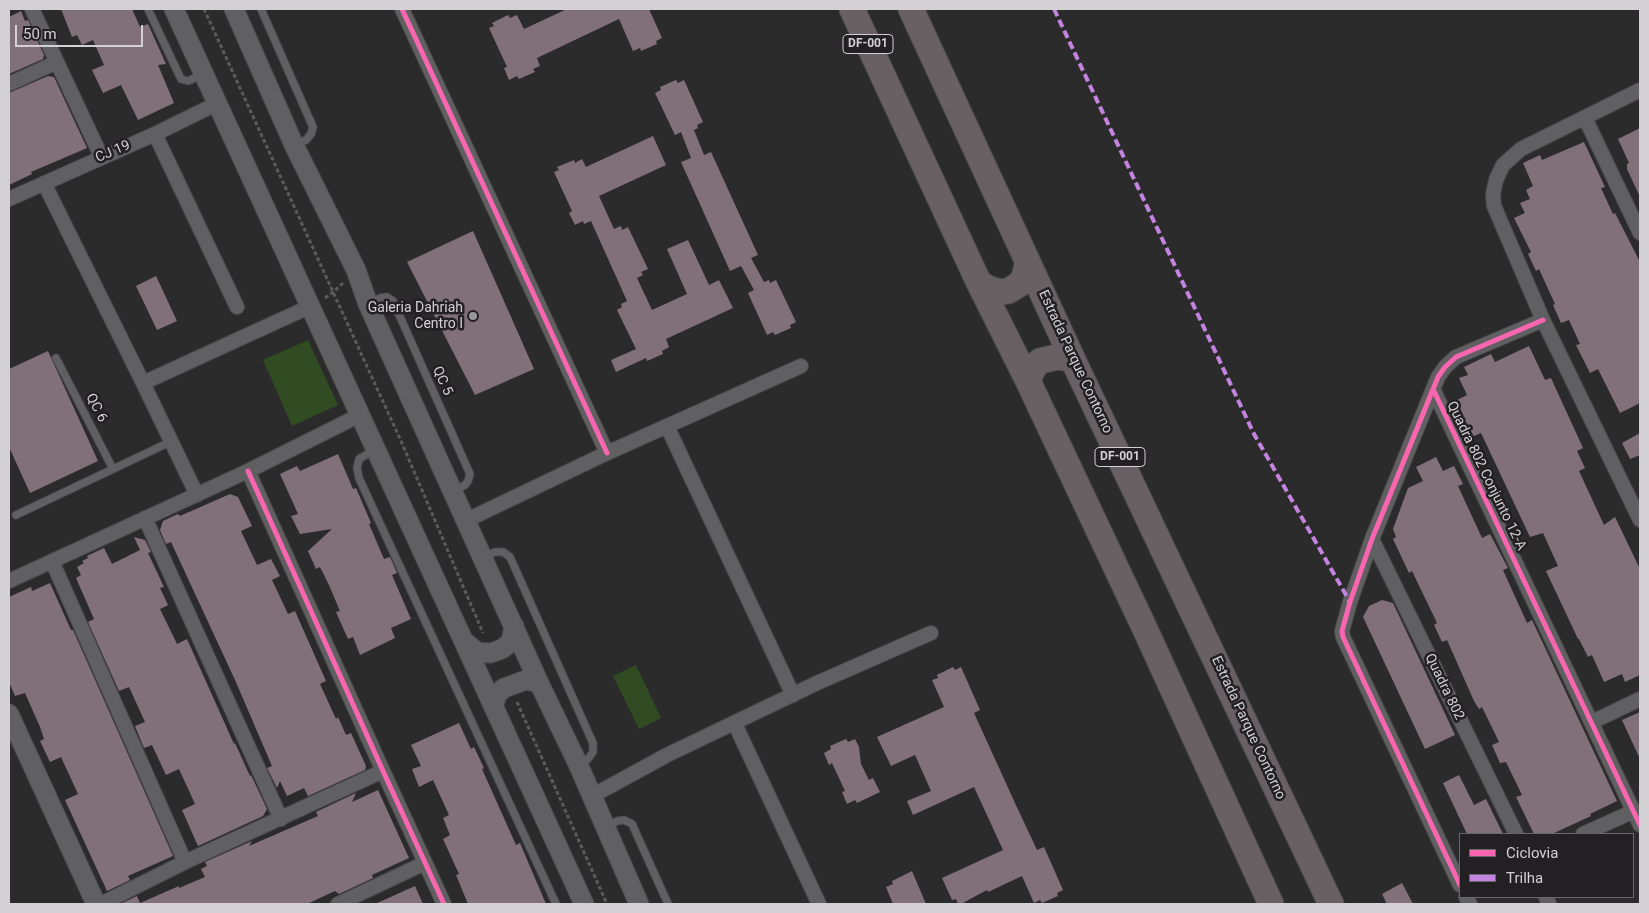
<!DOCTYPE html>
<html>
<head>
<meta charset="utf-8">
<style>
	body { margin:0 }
	#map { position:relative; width:1649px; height:913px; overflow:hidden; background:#2c2b2c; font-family:Roboto,sans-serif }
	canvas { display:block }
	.frame { position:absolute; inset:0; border:10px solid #d3d1d3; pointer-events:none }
	.legend { position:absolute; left:1459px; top:833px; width:175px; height:65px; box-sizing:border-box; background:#232023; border:1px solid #696769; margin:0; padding:6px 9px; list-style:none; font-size:15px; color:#d3d1d3 }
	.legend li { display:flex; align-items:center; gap:10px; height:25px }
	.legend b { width:25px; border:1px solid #696769 }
	.scale { position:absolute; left:15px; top:25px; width:128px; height:22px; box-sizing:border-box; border:2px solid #d3d1d3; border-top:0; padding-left:6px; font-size:15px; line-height:18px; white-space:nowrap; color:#d3d1d3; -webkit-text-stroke:4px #232023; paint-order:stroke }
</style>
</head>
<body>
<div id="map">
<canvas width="1649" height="913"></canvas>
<div class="frame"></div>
<ul class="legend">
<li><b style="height:6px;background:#f766af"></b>Ciclovia</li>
<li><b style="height:6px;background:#c483df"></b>Trilha</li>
</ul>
<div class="scale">50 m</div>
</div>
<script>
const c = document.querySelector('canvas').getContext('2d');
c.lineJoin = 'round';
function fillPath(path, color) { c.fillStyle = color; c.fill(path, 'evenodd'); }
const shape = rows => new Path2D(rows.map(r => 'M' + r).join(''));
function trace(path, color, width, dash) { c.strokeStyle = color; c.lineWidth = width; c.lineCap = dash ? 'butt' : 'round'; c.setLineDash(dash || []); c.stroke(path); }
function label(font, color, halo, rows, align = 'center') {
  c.font = font + ' Roboto,sans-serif'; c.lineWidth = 5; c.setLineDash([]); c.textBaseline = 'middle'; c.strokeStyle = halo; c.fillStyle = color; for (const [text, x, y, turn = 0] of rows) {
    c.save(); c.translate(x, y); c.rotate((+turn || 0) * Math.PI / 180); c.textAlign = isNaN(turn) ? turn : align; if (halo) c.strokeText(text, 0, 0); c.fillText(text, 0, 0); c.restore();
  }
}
fillPath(shape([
	[308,340,338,405,292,426,263,360],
	[636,665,661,718,639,729,613,676]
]), '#314b22');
fillPath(shape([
	[61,9,132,9,140,27,148,24,166,64,158,65,174,103,138,120,121,85,103,93,92,70,104,65,93,40,82,45,77,35,72,37],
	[567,9,649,9,662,38,656,41,657,44,641,51,640,48,633,51,619,19,537,58,540,66,533,69,535,72,519,79,517,76,509,80,504,68,507,67,489,28,494,26,492,23,508,15,510,18,517,15,524,29],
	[21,11,25,21,28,20,44,55,43,59,9,74,9,17],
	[48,76,54,77,87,148,31,172,32,174,9,185,9,93],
	[676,80,678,83,684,80,703,122,697,125,698,128,694,130,704,155,711,152,758,255,751,258,764,282,769,280,770,283,776,280,796,322,790,325,791,328,775,335,773,332,767,335,748,293,754,290,741,266,730,271,681,162,691,158,681,132,675,135,655,93,661,90,660,87],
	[1640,128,1640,197,1627,169,1627,164,1629,163,1618,139],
	[653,136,666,165,599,196,614,229,621,226,622,230,628,227,648,269,641,272,643,275,637,278,652,310,687,294,667,249,688,240,709,285,719,280,733,308,666,339,669,347,662,351,663,354,647,361,646,358,616,372,611,360,636,349,617,310,622,307,621,304,627,301,591,221,584,224,583,221,575,225,569,213,572,211,554,172,559,170,557,167,574,160,575,163,582,159,586,167],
	[1584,142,1605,187,1601,188,1613,214,1615,213,1640,262,1640,403,1620,413,1598,369,1590,373,1576,345,1580,344,1569,320,1561,323,1553,305,1555,304,1539,269,1536,271,1528,254,1531,252,1514,218,1525,213,1520,203,1530,199,1526,190,1533,186,1523,163,1540,155,1542,160],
	[473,231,534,369,475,395,407,262],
	[156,276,177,321,157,330,136,286],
	[1529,346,1545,380,1551,378,1583,448,1577,451,1585,468,1579,471,1604,525,1615,517,1640,569,1640,675,1625,682,1622,674,1604,682,1592,655,1588,657,1579,639,1578,639,1546,571,1558,566,1543,533,1530,537,1481,433,1472,437,1455,401,1467,395,1459,378,1468,375,1464,367,1491,354,1495,362],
	[48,351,98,461,30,493,9,447,9,369],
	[1640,433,1640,455,1630,459,1622,443],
	[338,454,353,489,356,488,371,523,369,524,384,559,390,557,397,573,392,575,411,619,391,628,395,638,360,655,353,637,348,639,336,612,340,611,329,585,320,567,316,569,308,551,332,529,300,534,291,516,298,514,280,474,297,466,300,471],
	[1436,457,1443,471,1454,466,1463,484,1458,486,1482,538,1490,534,1508,568,1503,570,1527,623,1532,620,1617,801,1590,814,1591,816,1552,834,1534,834,1516,797,1522,795,1506,762,1500,763,1492,745,1499,742,1482,707,1479,709,1474,701,1447,640,1442,642,1434,625,1437,623,1412,571,1409,573,1393,539,1396,537,1393,529,1408,488,1423,481,1416,467],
	[230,494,238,497,252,526,241,531,257,565,271,559,280,576,272,580,288,614,295,611,326,681,320,684,336,719,338,717,346,735,351,733,366,766,365,770,308,796,304,788,287,796,280,781,277,788,267,768,272,766,235,680,171,542,166,544,160,530,163,521,178,514,180,516],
	[134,537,145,540,151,552,148,553,164,587,160,588,168,605,160,609,177,644,187,639,234,744,235,743,250,776,251,775,267,809,263,816,198,846,182,810,195,804,179,769,166,775,152,745,144,748,135,726,145,722,129,687,119,691,88,622,94,619,76,578,81,575,77,567,84,563,82,561,88,558,87,556,104,548,112,564,140,550],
	[50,583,71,630,73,630,173,856,128,876,130,880,107,891,65,800,78,794,61,757,50,762,40,741,44,739,40,727,25,693,15,696,9,682,9,597,31,587,32,591],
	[1382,600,1393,603,1455,735,1425,749,1363,617,1369,606],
	[953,667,955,670,961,667,980,710,974,713,1015,803,1037,850,1044,847,1063,890,1057,893,1058,896,1042,903,1040,900,1034,903,1022,876,988,892,987,890,961,904,958,904,956,899,952,900,942,878,1003,850,974,787,913,815,907,801,931,791,915,755,891,766,877,737,944,707,932,680,938,678,937,675],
	[1640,712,1640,759,1622,720],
	[459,723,471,749,474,747,484,768,482,769,516,845,520,843,546,904,468,904,456,875,459,874,443,839,450,835,443,818,449,815,433,780,419,787,412,769,421,766,411,745],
	[846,739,848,742,855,739,859,747,861,764,869,780,873,778,880,792,857,803,855,800,847,804,842,792,845,791,832,763,829,765,824,753,831,749,830,746],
	[1459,775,1474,805,1486,799,1503,834,1467,834,1443,783],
	[378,790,409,858,372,875,373,878,339,894,335,891,307,904,120,904,137,896,140,903,179,886,179,888,205,877,201,869,207,866,205,862,252,841,249,846,318,816,316,812,356,793,352,802],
	[912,871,926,904,893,904,886,887,893,884,892,881],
	[1402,883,1413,904,1387,904,1382,894],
	[415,886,423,904,375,904]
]), '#827079');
const lane = shape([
	[148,9,181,79,188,81,203,74],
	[261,9,313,127,311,134,306,140,294,145],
	[369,304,380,298,387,297,393,301,470,474,468,481,465,485,453,491],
	[56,358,113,469],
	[376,449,359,459,357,468,359,478,556,904],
	[16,515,170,442],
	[484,557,495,552,503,552,510,557,593,743,593,752,588,759,578,764],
	[606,828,617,821,624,820,632,824,668,904]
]);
const street = shape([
	[32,9,101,156],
	[402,9,607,453],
	[9,84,57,62],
	[1640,90,1521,149,1503,165,1496,180,1493,194,1494,206,1543,320,1640,520],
	[1585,118,1640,233],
	[155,134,237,307],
	[44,183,143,383,197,495],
	[9,199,155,134,216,104],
	[143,383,311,306],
	[1433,389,1640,825],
	[667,426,793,695],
	[248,471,383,771,444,904],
	[145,518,281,819],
	[467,520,607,453,801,366],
	[1372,539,1516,834],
	[52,561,185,862],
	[9,581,248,471,360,415],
	[1592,722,1640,699],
	[735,724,819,904],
	[592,796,667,755,817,683,931,633],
	[1583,834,1634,811],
	[1460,885,1343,637,1342,631,1350,602,1372,539,1438,377,1445,367,1456,357,1543,320],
	[1466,897,1470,904],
	[1546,897,1549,904],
	[101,904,185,862,383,771],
	[338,904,425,863]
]);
const secondary = shape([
	[174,9,584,904],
	[234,9,294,145,356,270,368,304,539,683,578,764,639,904],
	[465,642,477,652,491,653,502,649,511,642,514,626],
	[494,705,497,694,504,688,526,680,539,683],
	[9,714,96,904]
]);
const highway = shape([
	[852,9,979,283,1028,381,1145,629,1271,904],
	[911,9,1074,362,1331,904],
	[979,283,990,289,1000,292,1008,291,1020,284,1024,277,1028,262],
	[1028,381,1034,367,1040,361,1057,357,1066,358,1074,362]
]);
trace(lane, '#4a494a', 9);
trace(street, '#4a494a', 16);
trace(secondary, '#4a494a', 21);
trace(highway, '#4a494a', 27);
trace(shape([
	[204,9,401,441,483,633],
	[325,298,332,293,343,283],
	[517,702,607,904]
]), '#5b5a5c', 3, [4, 2.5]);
trace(lane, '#605f61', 7);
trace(street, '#605f61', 14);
trace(secondary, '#605f61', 19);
trace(highway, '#686063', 25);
trace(shape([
	[1054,9,1254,434,1350,602]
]), '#c483df', 4, [8, 4]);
trace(shape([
	[402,9,607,453],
	[1433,389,1640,825],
	[248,471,383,771,444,904],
	[1460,885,1343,637,1342,631,1350,602,1372,539,1438,377,1445,367,1456,357,1543,320]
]), '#f766af', 5);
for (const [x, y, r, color] of [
	[473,316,5,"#999799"]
]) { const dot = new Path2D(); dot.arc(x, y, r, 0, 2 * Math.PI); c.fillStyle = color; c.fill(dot); trace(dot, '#232023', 2); }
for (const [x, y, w] of [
	[868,44,50],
	[1120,457,50]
]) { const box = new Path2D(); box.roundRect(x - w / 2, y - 9.5, w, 19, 4); c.fillStyle = '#232023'; c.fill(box); trace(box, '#d3d1d3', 1); }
label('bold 12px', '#d3d1d3', null, [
	["DF-001",868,44],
	["DF-001",1120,457]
]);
label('14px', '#d3d1d3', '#232023', [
	["CJ 19",113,152,-23],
	["Estrada Parque Contorno",1075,362,65],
	["QC 5",442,381,66],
	["QC 6",96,408,63],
	["Quadra 802 Conjunto 12-A",1486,476,64],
	["Quadra 802",1444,687,64],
	["Estrada Parque Contorno",1248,728,65]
]);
label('14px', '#d3d1d3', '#232023', [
	["Galeria Dahriah",463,308],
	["Centro I",463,324]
], 'right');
</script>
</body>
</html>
